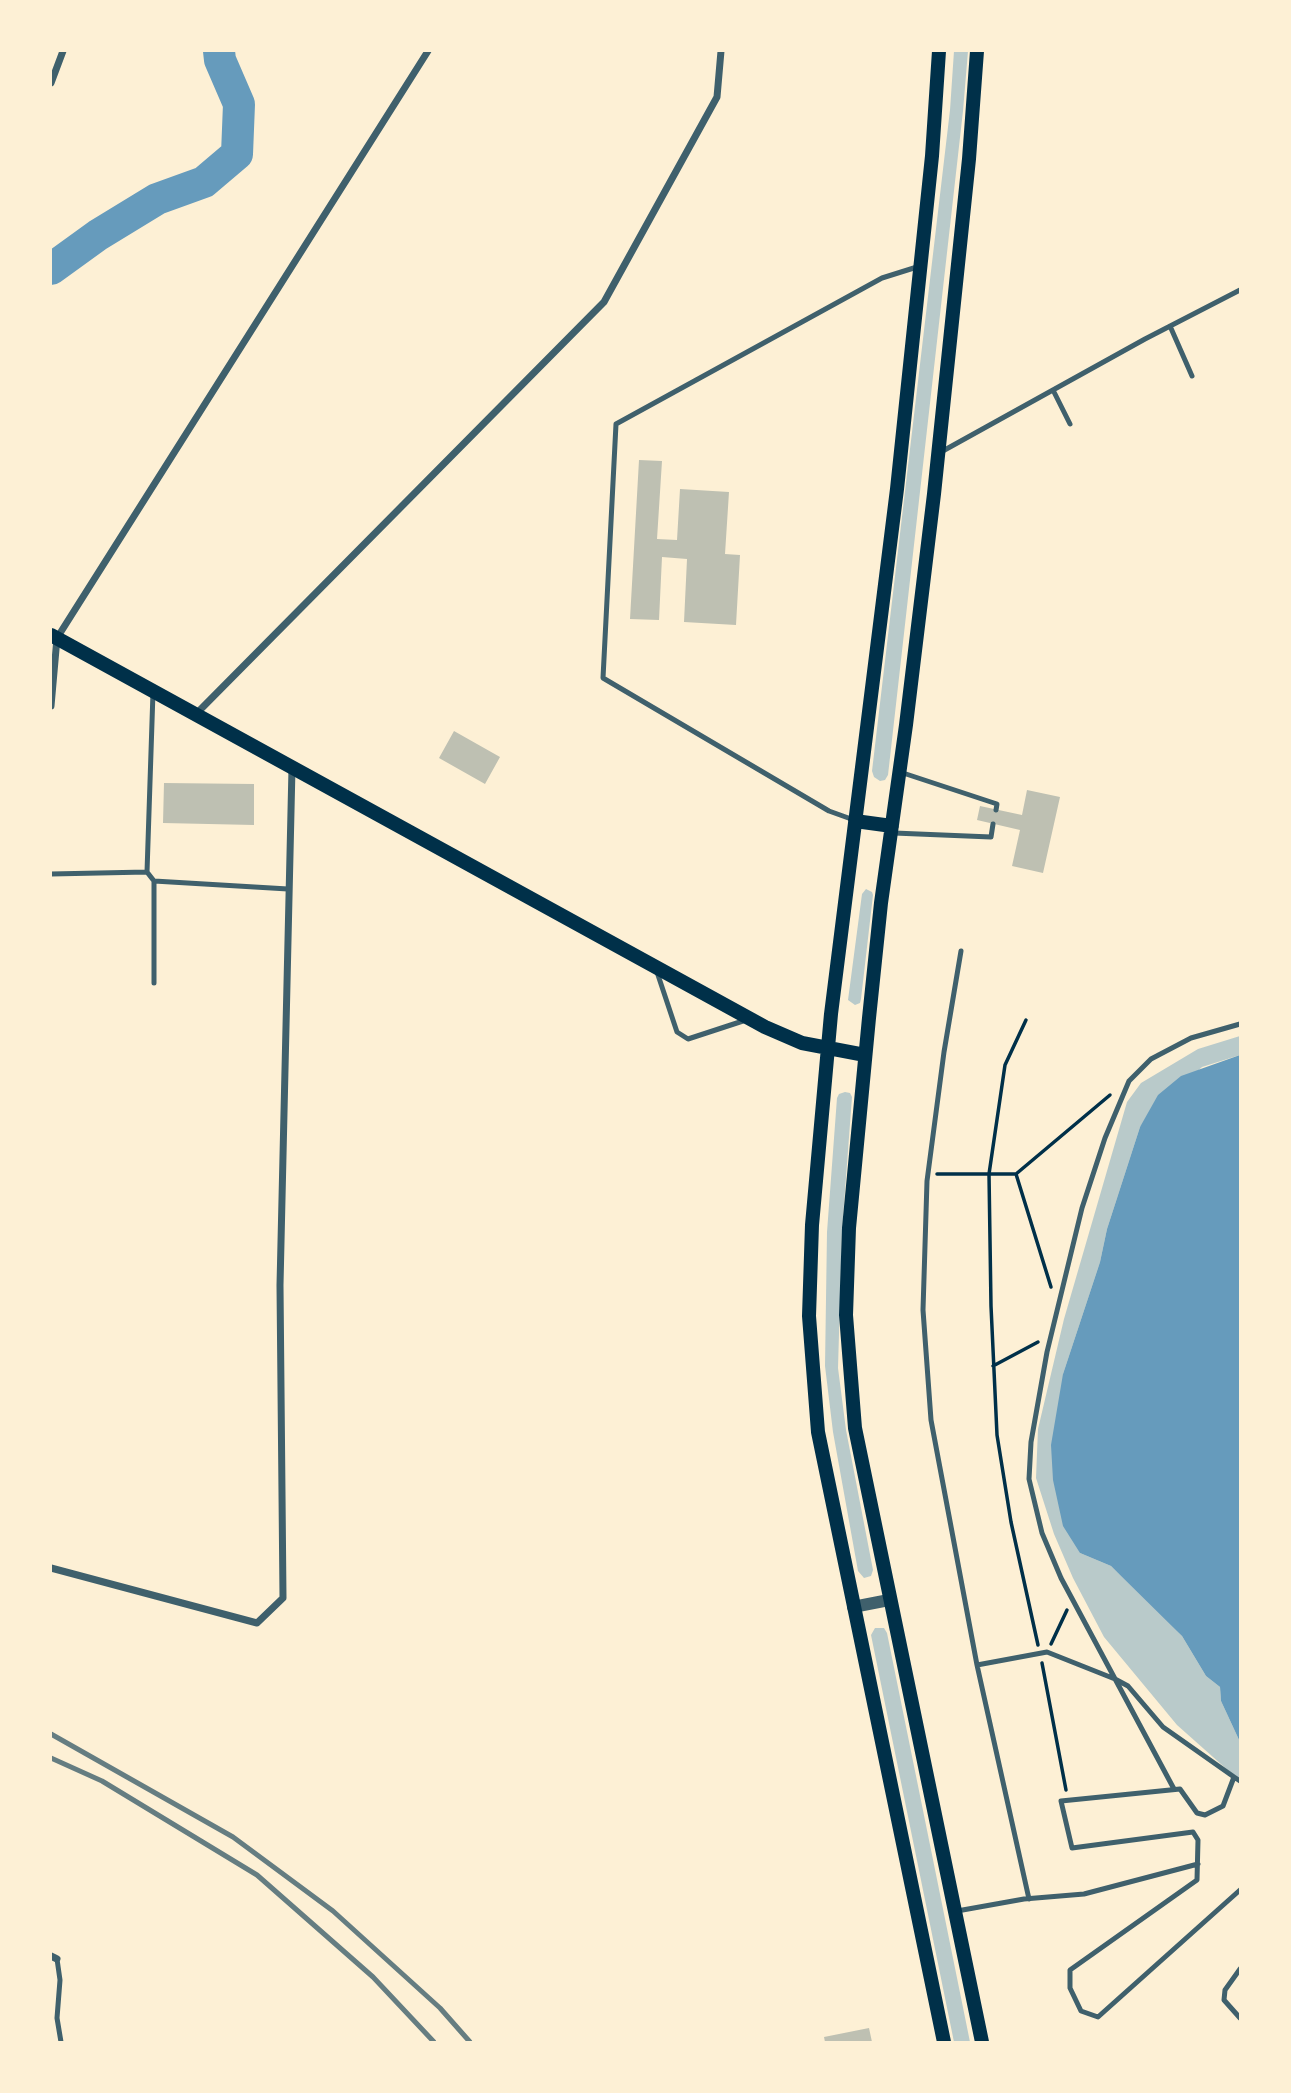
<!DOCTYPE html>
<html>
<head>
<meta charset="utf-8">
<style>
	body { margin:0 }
	#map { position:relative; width:1291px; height:2093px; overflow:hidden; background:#fdf0d5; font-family:"Alegreya Sans",sans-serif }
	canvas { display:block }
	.frame { position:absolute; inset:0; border:52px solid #fdf0d5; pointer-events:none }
</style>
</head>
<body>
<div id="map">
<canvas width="1291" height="2093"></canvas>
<div class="frame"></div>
</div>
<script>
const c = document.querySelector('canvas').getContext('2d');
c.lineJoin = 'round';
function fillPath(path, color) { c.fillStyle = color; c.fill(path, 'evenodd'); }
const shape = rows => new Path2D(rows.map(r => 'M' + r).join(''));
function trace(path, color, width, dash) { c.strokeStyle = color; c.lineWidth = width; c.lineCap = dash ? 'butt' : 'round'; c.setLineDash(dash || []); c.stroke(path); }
fillPath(shape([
	[954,51,968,51,963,111,888,775,885,780,880,781,874,777,872,771,950,110],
	[866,889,872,892,873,895,861,999,860,1003,855,1005,848,1000,862,894],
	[1240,1036,1240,1055,1202,1067,1140,1127,1107,1229,1100,1262,1063,1374,1080,1553,1111,1566,1151,1603,1182,1636,1206,1676,1220,1687,1221,1701,1240,1742,1240,1781,1177,1725,1104,1637,1073,1578,1054,1534,1036,1478,1038,1429,1064,1319,1127,1102,1141,1083,1198,1049],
	[845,1092,850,1093,852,1097,842,1231,838,1368,846,1430,873,1570,871,1576,864,1578,858,1571,833,1432,825,1366,827,1232,837,1098,839,1094],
	[875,1628,884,1628,887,1633,970,2042,954,2042,871,1635]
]), '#b9caca');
fillPath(shape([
	[1240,1055,1240,1742,1221,1701,1220,1687,1206,1676,1182,1636,1111,1566,1080,1553,1063,1526,1053,1480,1051,1445,1063,1374,1100,1262,1107,1229,1140,1127,1158,1095,1181,1076]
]), '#669bbc');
trace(shape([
	[51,269,98,235,157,199,204,182,237,154,239,104,220,60,219,51]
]), '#669bbc', 32);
fillPath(shape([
	[639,460,662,461,657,539,677,540,680,489,729,492,725,554,740,555,736,625,684,622,687,559,662,557,659,620,630,619],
	[454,731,500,757,485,784,439,758],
	[164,783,254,784,254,825,163,823],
	[1027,790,1060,797,1043,873,1012,866,1020,830,977,820,980,806,1022,815],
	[869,2028,872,2042,825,2042,824,2037]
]), '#bec0b2');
trace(shape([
	[1026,1020,1005,1065,989,1174,991,1306,997,1435,1011,1522,1038,1645],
	[937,1174,1016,1174],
	[1051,1287,1016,1174,1110,1095],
	[993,1366,1038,1342],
	[1051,1644,1067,1610],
	[1042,1663,1066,1790]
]), '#003049', 3.5);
trace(shape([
	[1170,326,1192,376],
	[1053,390,1070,424],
	[941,452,1145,339,1240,290],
	[900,772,997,804,996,810],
	[854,820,829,811,603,678,616,424,882,278,917,267],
	[894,833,991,837,993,824],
	[147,872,154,881,288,889],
	[51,874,147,872,153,692],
	[961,951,944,1052,927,1181,923,1310,931,1420,977,1665],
	[657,972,677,1032,688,1039,746,1020],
	[154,983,154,881],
	[1240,1781,1234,1777,1223,1806,1205,1815,1197,1813,1180,1789,1061,1801,1072,1848,1193,1832,1198,1840,1197,1880,1070,1970,1070,1988,1081,2011,1098,2017,1240,1890],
	[1174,1789,1061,1578,1042,1533,1029,1479,1031,1442,1047,1352,1082,1208,1105,1138,1129,1081,1151,1059,1191,1038,1240,1024],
	[1029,1899,977,1665,1047,1652,1115,1679,1128,1686,1163,1727,1234,1777],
	[957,1911,1024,1899,1084,1894,1198,1864],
	[57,1959,60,1980,57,2018,61,2042],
	[1240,1969,1225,1990,1224,2000,1240,2018]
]), '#3f606c', 5);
trace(shape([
	[51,83,63,51],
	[51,706,57,638,428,51],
	[196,714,604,302,717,97,721,51],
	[51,1568,257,1623,283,1598,280,1285,292,768],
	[51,1956,57,1959]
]), '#3f606c', 7);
trace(shape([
	[853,1607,889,1600]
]), '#3f606c', 12);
trace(shape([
	[939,51,932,156,897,489,831,1014,812,1225,809,1316,818,1432,944,2042],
	[977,51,969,159,934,494,906,725,881,903,869,1018,849,1228,846,1315,855,1428,982,2042],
	[51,635,765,1027,802,1043,865,1055],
	[855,821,892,826]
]), '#003049', 14);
trace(shape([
	[51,1734,233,1837,333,1911,440,2008,470,2042],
	[51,1758,102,1781,257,1875,373,1977,434,2042]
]), '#657d81', 5);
</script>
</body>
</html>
